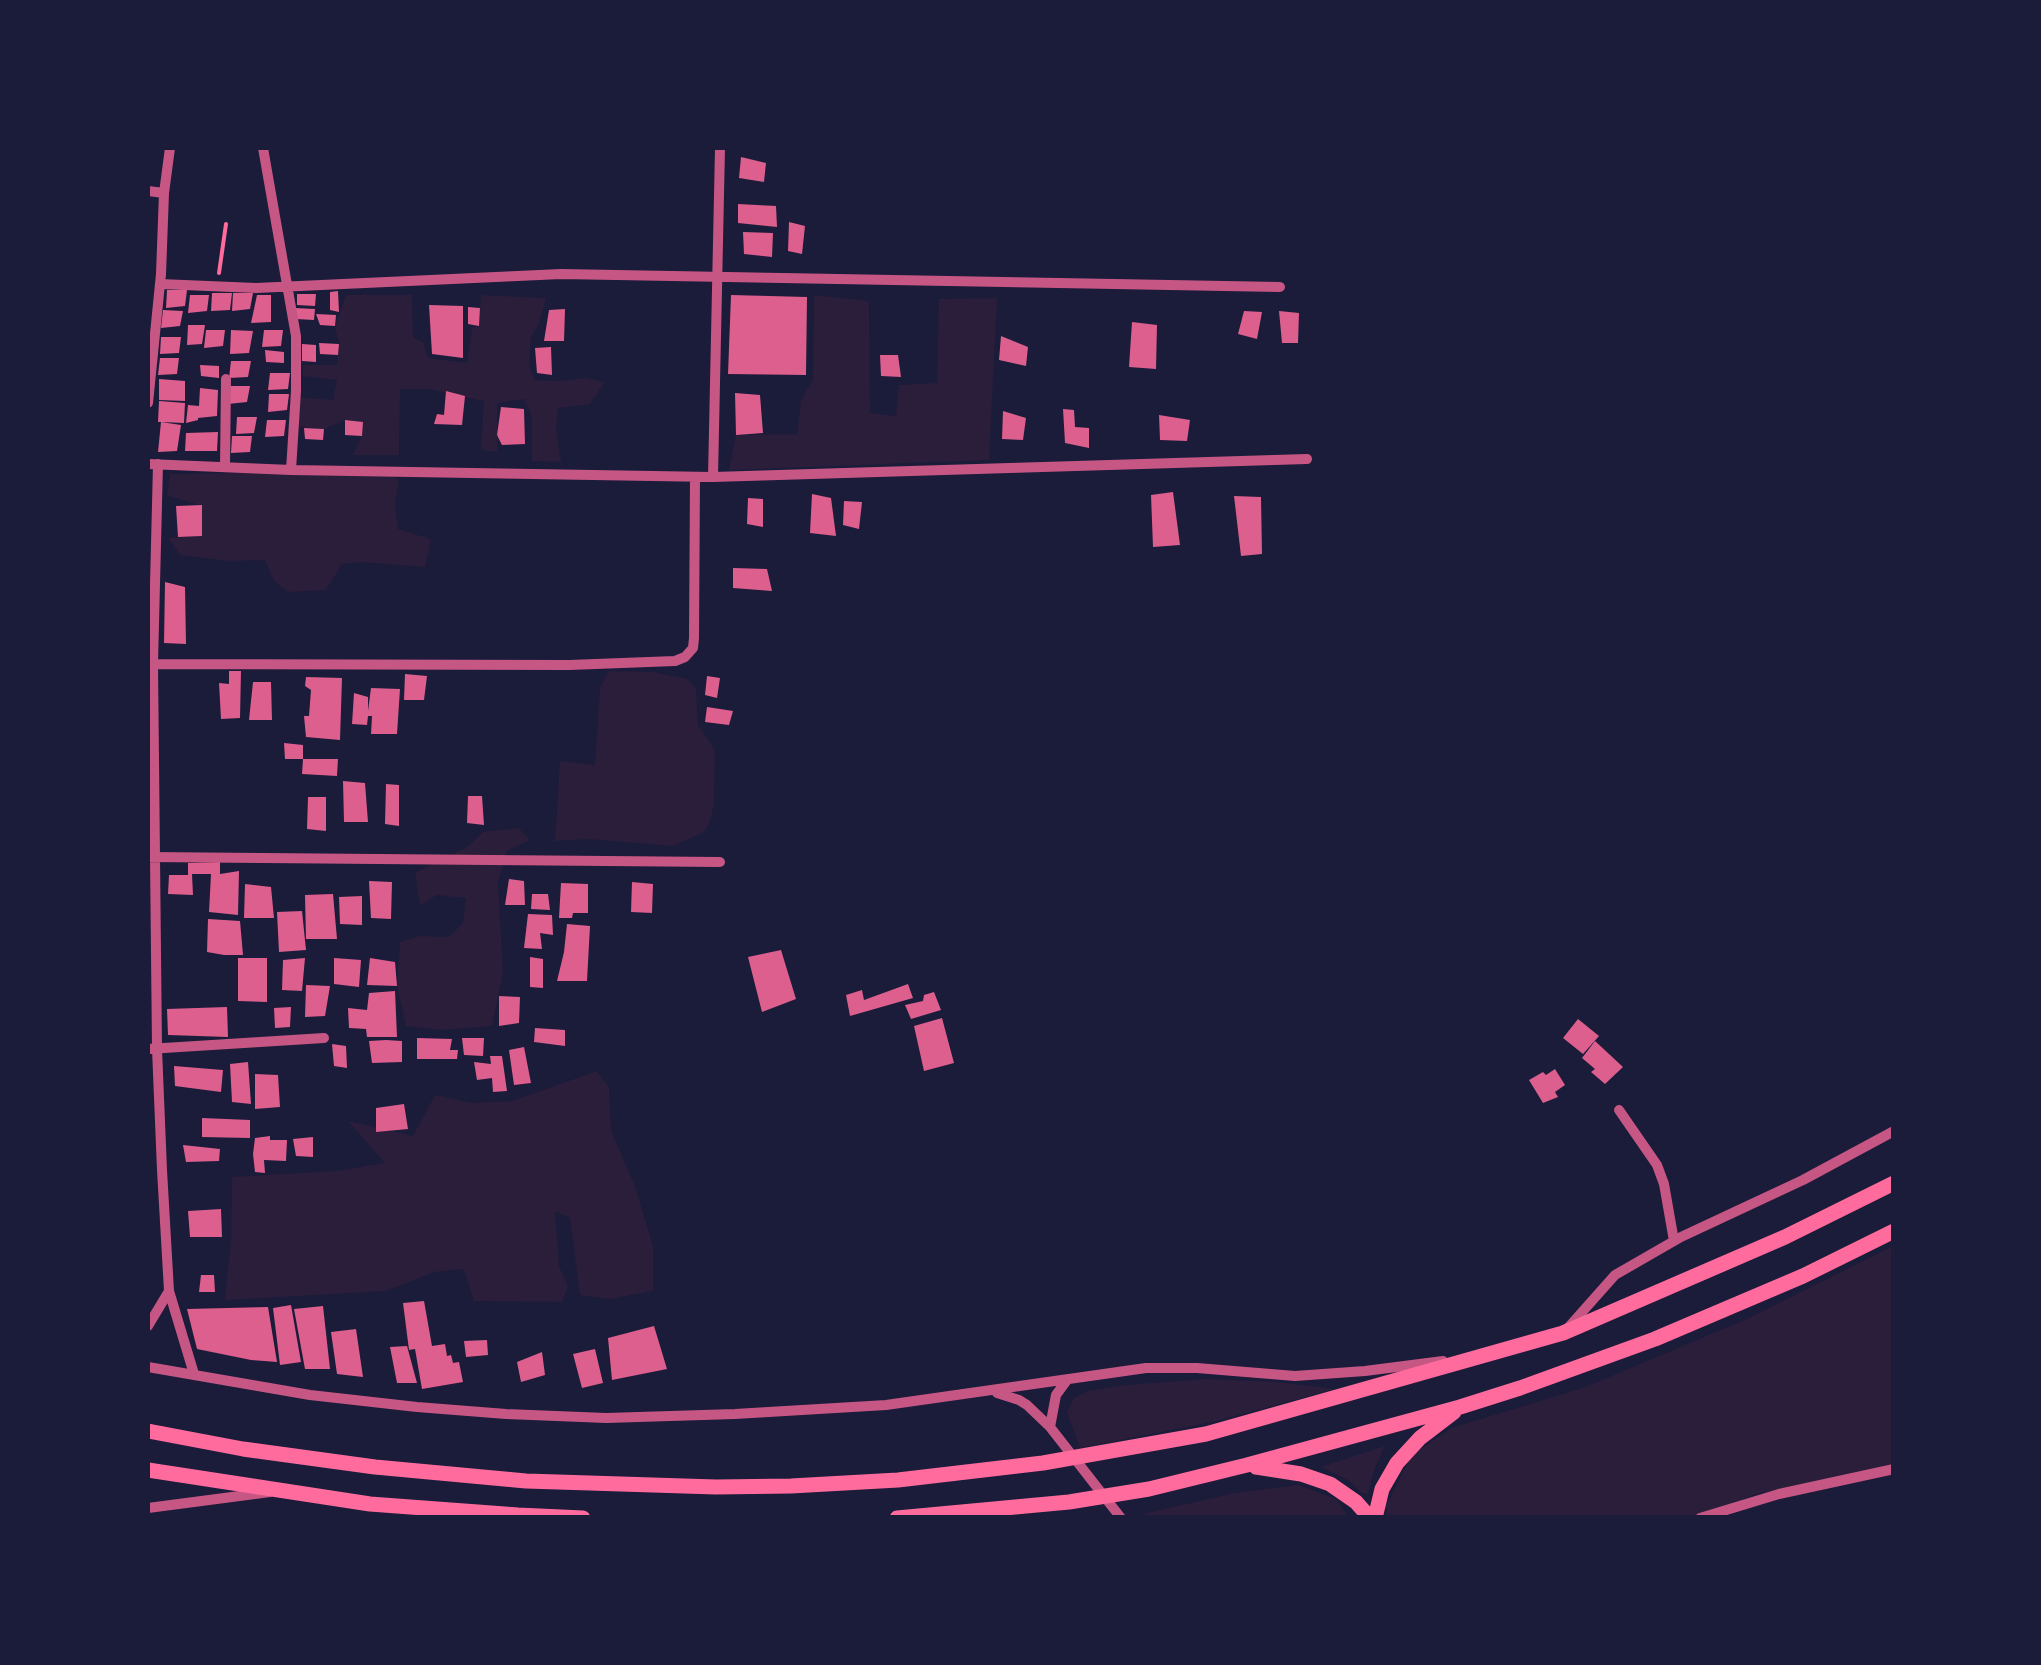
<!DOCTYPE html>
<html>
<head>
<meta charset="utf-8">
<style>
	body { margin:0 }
	#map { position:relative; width:2041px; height:1665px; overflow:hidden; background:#1b1b3a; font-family:Arial,sans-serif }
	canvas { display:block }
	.frame { position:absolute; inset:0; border:150px solid #1b1b3a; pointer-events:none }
</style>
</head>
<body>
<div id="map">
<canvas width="2041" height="1665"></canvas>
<div class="frame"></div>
</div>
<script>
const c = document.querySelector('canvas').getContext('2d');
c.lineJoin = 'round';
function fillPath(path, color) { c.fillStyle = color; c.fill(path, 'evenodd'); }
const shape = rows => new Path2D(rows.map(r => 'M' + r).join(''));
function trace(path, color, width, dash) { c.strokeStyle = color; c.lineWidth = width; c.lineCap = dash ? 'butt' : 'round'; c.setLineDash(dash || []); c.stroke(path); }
fillPath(shape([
	[346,295,412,295,413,338,423,342,428,358,467,363,472,328,479,326,481,295,546,298,539,324,531,337,529,364,534,380,559,381,586,378,605,382,590,404,558,408,556,429,561,462,532,461,532,417,524,399,497,403,497,452,481,450,484,401,429,389,400,389,399,455,353,455,362,436,362,422,345,420,324,429,291,426,295,397,333,400,337,380,303,376,303,365,337,365,339,344,335,326],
	[814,295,869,301,870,413,896,416,899,385,937,383,939,299,997,298,989,460,729,470,736,435,797,434,801,400,813,379],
	[381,471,399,480,395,503,398,529,431,539,425,567,361,562,342,564,326,590,288,592,274,581,265,560,229,561,180,555,168,538,202,536,202,506,167,495,170,474],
	[609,671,652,672,688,679,696,689,698,725,715,750,714,805,710,821,704,832,673,846,589,839,555,841,560,761,595,765,600,687],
	[519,828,530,840,507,851,498,882,503,973,492,1026,441,1030,406,1026,397,986,400,942,420,936,449,937,463,923,466,898,437,895,420,905,415,873,467,847,483,832],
	[597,1071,609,1087,611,1130,635,1186,653,1246,653,1291,610,1299,580,1295,570,1218,555,1211,559,1266,568,1286,562,1302,474,1301,464,1269,434,1272,386,1291,225,1300,231,1238,232,1177,336,1171,385,1163,348,1121,413,1136,435,1095,473,1103,512,1101],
	[1893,1246,1893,1472,1755,1494,1703,1517,1387,1518,1386,1506,1411,1456,1451,1428,1583,1388,1747,1319],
	[1206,1379,1277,1382,1335,1389,1217,1421,1080,1448,1067,1412,1074,1398,1088,1391,1126,1385],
	[1385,1446,1375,1467,1368,1494,1362,1493,1348,1480,1321,1467],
	[1299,1485,1336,1499,1348,1517,1141,1518,1139,1515,1234,1493]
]), '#2a1e3b');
fillPath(shape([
	[741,157,766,163,764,182,739,178],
	[738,204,776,206,777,227,738,223],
	[789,222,805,226,802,254,788,251],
	[743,232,773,233,772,257,744,254],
	[167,290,187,290,185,306,166,308],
	[338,291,339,312,330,310,330,292],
	[212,293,232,293,230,310,211,311],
	[233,293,253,293,250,309,232,311],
	[297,294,316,294,315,306,297,305],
	[190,295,209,295,207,311,188,313],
	[257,295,271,295,271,322,251,323],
	[731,295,807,297,806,375,728,374],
	[429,305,463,306,463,358,432,354],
	[468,307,480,308,479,326,468,324],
	[295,308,315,309,314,320,296,319],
	[565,309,564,341,544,341,549,310],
	[163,310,183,311,180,326,161,328],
	[1244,311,1262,312,1257,339,1238,334],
	[1279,311,1299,313,1298,343,1282,343],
	[316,314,336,315,335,326,320,325],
	[1132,322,1157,325,1156,369,1129,367],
	[188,325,205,325,202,344,187,345],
	[206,330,225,330,223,346,204,348],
	[231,330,253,331,249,353,230,354],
	[264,330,283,330,281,346,262,347],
	[1001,336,1028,347,1026,366,999,360],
	[161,337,181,337,179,353,160,354],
	[319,343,339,344,338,355,320,354],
	[302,344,316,345,316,362,302,361],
	[551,347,552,375,537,373,535,348],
	[265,350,284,352,284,363,266,362],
	[880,355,898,355,901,377,881,376],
	[160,358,179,358,177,374,158,375],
	[231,361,251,361,248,377,229,378],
	[200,365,219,366,219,378,201,376],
	[270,373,290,373,288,389,268,390],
	[159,379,185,381,185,401,159,400],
	[230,386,250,386,247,402,228,404],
	[200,388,218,390,217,416,198,418,198,420,186,423,188,405,199,406],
	[446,391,465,396,462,425,434,424,437,414,444,415],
	[735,393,760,395,763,433,736,435],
	[269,394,289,394,287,410,268,412],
	[159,401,185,403,184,423,161,422,181,425,177,451,158,452,161,422,158,422],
	[501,407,524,409,525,444,502,445,497,435],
	[1063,409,1074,410,1075,427,1089,428,1089,448,1065,443],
	[1003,411,1026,418,1023,440,1002,439],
	[1159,415,1190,420,1187,441,1160,440],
	[237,417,257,417,254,433,236,434],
	[267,420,286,420,284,436,265,437],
	[345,420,363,422,362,436,345,435],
	[304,428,324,429,323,440,305,439],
	[218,432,217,451,185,451,186,433],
	[232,436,252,436,250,452,231,453],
	[1173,492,1180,545,1153,547,1151,495],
	[812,494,831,498,836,536,810,533],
	[1234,496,1261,497,1262,554,1241,556],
	[748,498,763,499,763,527,747,524],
	[844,501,862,502,859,529,843,525],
	[202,505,202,536,178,537,176,506],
	[733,568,767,569,772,591,733,588],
	[165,582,185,587,186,644,164,643],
	[229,671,241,671,240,718,221,719,219,683,229,684],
	[405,674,427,676,424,700,404,700],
	[707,676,720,678,717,698,705,695],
	[306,677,342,678,340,740,306,737,304,716,309,716,311,690,305,686],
	[253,682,271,682,272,720,249,720],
	[371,688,400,689,397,734,371,734,372,716,368,716,367,725,352,724,354,693,368,697,368,711],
	[707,707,733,711,729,725,705,722],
	[284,743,303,745,303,759,285,759],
	[303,759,338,759,337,776,302,774],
	[343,781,365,783,368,822,344,822],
	[386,784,399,785,399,826,385,824],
	[468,796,482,796,484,825,467,823],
	[308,797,326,797,326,831,307,829],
	[220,862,220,874,239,871,238,915,209,912,211,874,192,874,193,895,168,894,169,875,188,875,188,863],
	[509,879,524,881,525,905,505,905],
	[369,881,392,882,391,919,371,918],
	[632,882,653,884,652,913,631,912],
	[561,883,588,884,588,913,573,913,572,918,559,918],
	[245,884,271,887,274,918,244,918],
	[333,894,337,939,306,939,305,895],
	[532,894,548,894,550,910,531,909],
	[362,896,362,925,340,924,339,897],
	[302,911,306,950,279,952,277,912],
	[528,914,552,915,553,935,540,933,542,949,524,948],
	[208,919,240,921,243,955,224,955,207,952],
	[567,924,590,926,587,981,557,981,564,952],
	[781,950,796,999,762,1012,748,957],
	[530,957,543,959,543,988,530,987],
	[238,958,267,958,267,1002,238,1001],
	[305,958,302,991,282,990,283,960],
	[334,958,361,960,359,987,334,984],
	[370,958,395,962,397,986,367,985],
	[908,984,913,998,850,1016,846,995,862,990,864,1000],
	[306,985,330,986,325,1016,305,1017],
	[395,991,397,1037,367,1037,366,1029,349,1028,348,1008,367,1010,369,993],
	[934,992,941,1010,911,1019,905,1005,923,1001,924,995],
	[499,996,520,997,519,1023,499,1026],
	[227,1007,228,1037,168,1035,167,1009],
	[291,1007,290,1027,275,1028,274,1008],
	[942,1018,954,1063,924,1071,914,1026],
	[1578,1019,1599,1036,1583,1054,1563,1038],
	[535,1028,565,1030,565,1046,534,1042],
	[417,1038,452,1039,450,1050,458,1050,457,1059,417,1059],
	[462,1038,484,1038,483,1056,464,1055],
	[386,1040,402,1041,402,1062,372,1063,369,1041],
	[1595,1041,1623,1067,1605,1084,1591,1072,1595,1069,1582,1058],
	[332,1044,346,1046,347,1068,334,1066],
	[524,1047,531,1083,514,1085,509,1050],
	[490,1056,502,1056,507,1091,493,1092,492,1078,477,1080,474,1062,491,1064],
	[248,1062,251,1104,232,1102,230,1064],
	[174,1066,223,1070,221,1092,175,1086],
	[1555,1069,1565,1085,1555,1092,1558,1097,1543,1103,1529,1080,1543,1072,1546,1075],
	[255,1074,278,1075,280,1107,255,1109],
	[404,1104,408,1129,376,1132,376,1108],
	[202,1118,250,1120,250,1138,202,1137],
	[270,1136,270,1140,287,1140,286,1161,264,1160,265,1173,255,1172,253,1154,255,1138],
	[313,1137,313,1157,296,1156,293,1139],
	[183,1145,220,1149,219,1161,186,1162],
	[221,1209,222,1237,190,1237,188,1211],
	[201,1275,214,1275,215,1292,199,1292],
	[424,1301,432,1346,445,1344,447,1356,451,1355,453,1363,459,1362,463,1382,422,1389,415,1349,409,1350,403,1303],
	[291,1305,301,1362,280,1365,273,1308],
	[323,1306,330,1369,305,1369,294,1309],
	[268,1307,277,1362,251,1360,197,1349,187,1309],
	[654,1326,667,1369,612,1380,608,1338],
	[356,1329,363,1377,337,1374,331,1332],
	[487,1340,488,1355,466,1357,464,1341],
	[407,1346,417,1383,397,1383,390,1347],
	[595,1349,603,1383,582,1388,573,1354],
	[542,1352,545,1375,521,1382,517,1362]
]), '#dd5f8e');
trace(shape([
	[219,273,226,224]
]), '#ff6b9d', 4);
trace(shape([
	[263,148,296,336,296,391,291,470],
	[148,191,164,193],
	[160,284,256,288,561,274,1280,287],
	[148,403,161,274,164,193,170,148],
	[148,464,291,470,713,477,1307,459],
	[158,464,153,664,157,1049,162,1170,169,1291,194,1374],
	[225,467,226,379],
	[713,477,720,148],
	[151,664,569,665,675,661,685,657,693,648,694,638,695,477],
	[148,857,720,862],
	[148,1049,324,1038],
	[1619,1110,1657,1165,1664,1184,1674,1241],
	[148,1326,169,1291],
	[1567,1329,1615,1275,1681,1237,1803,1180,1894,1131],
	[148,1367,310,1395,417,1407,506,1414,606,1418,735,1414,886,1405,1146,1368,1197,1368,1295,1376,1365,1371,1443,1361],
	[997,1393,1019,1400,1027,1405,1050,1427,1121,1518],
	[1050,1427,1056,1395,1067,1380],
	[148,1508,270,1492],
	[1700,1518,1779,1494,1894,1469]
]), '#c65784', 10);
trace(shape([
	[148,1431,243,1449,375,1467,526,1481,716,1487,791,1486,898,1480,1043,1463,1206,1434,1563,1333,1785,1237,1894,1183],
	[1256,1467,1301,1474,1330,1484,1356,1502,1370,1518],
	[148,1470,370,1504,518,1515,583,1518],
	[897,1518,1069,1502,1149,1489,1247,1465,1460,1407,1520,1388,1655,1339,1803,1276,1894,1231],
	[1375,1518,1382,1489,1397,1463,1420,1438,1454,1412]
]), '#ff6b9d', 15);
</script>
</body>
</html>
